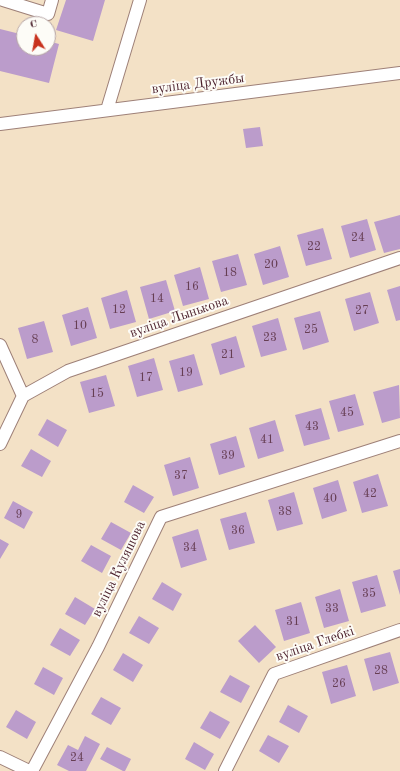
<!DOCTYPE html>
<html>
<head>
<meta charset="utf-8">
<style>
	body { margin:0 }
	#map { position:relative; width:400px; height:771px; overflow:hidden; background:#f3e1c6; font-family:"Old Standard TT",serif }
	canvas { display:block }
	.north { position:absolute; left:16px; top:16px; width:40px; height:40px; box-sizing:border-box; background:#fdfcf7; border:1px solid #b5a4a5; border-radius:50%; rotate:349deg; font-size:11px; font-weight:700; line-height:16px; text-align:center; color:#4a1f2b }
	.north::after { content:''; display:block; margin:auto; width:14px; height:18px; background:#c8321e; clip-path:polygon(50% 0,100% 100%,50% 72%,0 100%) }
</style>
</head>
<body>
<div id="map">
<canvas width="400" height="771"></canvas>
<div class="north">С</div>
</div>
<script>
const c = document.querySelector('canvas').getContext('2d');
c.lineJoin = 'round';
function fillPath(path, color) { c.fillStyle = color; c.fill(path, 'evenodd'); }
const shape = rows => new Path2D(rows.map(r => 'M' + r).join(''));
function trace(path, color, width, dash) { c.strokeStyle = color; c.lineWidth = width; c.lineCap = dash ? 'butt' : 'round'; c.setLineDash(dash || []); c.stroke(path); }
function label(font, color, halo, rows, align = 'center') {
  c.font = font + ' "Old Standard TT",serif'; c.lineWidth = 4; c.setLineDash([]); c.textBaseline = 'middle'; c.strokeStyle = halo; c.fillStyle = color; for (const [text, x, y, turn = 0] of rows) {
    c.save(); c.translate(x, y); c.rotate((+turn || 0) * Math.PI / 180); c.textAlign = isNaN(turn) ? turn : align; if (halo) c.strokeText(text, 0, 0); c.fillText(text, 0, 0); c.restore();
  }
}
fillPath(shape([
	[66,0,105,0,93,41,56,30],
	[0,29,24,35,24,48,48,48,48,41,59,44,49,83,0,71],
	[260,127,263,146,246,148,243,129],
	[400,215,400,249,384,253,374,222],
	[367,219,376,250,350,258,341,226],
	[323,228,332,259,306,266,297,235],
	[280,246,289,277,263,285,254,254],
	[238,254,247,285,221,292,212,261],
	[200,267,209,299,183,306,174,275],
	[166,280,175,311,149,319,140,287],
	[400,286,400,320,396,321,387,290],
	[127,290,136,322,110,329,101,298],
	[370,292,379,323,354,331,345,299],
	[88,307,97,338,71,346,62,315],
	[320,311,329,342,303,350,294,318],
	[278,318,287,350,261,357,252,326],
	[44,321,53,352,27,359,18,328],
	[236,336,245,367,220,375,211,344],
	[194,354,203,385,178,392,169,361],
	[154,358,163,390,137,397,128,366],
	[106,375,115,406,89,413,80,382],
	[399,385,400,418,382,423,373,392],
	[355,394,364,425,338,432,329,401],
	[321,408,330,439,304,446,295,415],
	[47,419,67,430,58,447,38,435],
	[275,420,284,451,258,459,249,428],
	[236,436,245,467,219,475,210,444],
	[31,449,51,461,42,477,21,466],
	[190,457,199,488,173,496,164,465],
	[378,474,388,506,362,513,353,482],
	[338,480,347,511,322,519,313,488],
	[133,485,154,497,144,513,124,502],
	[294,492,303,524,277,531,268,500],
	[13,501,33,512,24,529,4,518],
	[246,512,255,543,229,550,220,519],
	[111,522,131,533,121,550,101,539],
	[198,529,207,560,181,568,172,537],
	[0,539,9,544,0,559],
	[91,545,111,556,102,573,81,561],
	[400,569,400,595,393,571],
	[377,575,386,606,361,613,352,582],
	[162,582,182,594,173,611,152,599],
	[340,589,349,621,324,628,315,597],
	[75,597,95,609,85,625,65,614],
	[301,602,310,633,284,641,275,610],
	[139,616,159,628,149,644,129,633],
	[255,625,276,647,259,663,238,641],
	[60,628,80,640,70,656,50,645],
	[390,652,399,683,373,691,364,659],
	[123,653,143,665,133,682,113,670],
	[347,665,356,696,331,704,322,672],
	[43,667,63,678,54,695,34,684],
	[230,675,250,686,241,703,220,692],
	[101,697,121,708,111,725,91,714],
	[288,705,308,716,299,733,279,722],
	[16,710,36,722,27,739,6,727],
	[210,711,230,722,220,739,200,728],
	[268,735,289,746,279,763,259,751],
	[85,736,100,744,86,771,69,771,57,765,68,745,78,750],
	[194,742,214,754,205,770,185,759],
	[107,747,131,759,125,771,123,771,100,759]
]), '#bb9ccb');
const minor = shape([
	[3,0,48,14,52,0],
	[107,110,140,0],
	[0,124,400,73],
	[0,345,23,396],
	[0,444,23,396,68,371,400,258],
	[0,757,29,771],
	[32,771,98,647,161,517,400,441],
	[225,771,274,674,400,630]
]);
trace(minor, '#9e8078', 14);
trace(minor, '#fff', 12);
label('12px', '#663e53', null, [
	["24",358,238],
	["22",314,247],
	["20",271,265],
	["18",230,273],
	["16",192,287],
	["14",157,299],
	["12",119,310],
	["27",362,311],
	["10",80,326],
	["25",311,330],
	["23",270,338],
	["8",35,340],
	["21",228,355],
	["19",186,373],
	["17",146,378],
	["15",97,394],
	["45",347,413],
	["43",312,427],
	["41",267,440],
	["39",228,456],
	["37",181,476],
	["42",370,494],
	["40",330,499],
	["38",285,512],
	["9",19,515],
	["36",238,531],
	["34",190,548],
	["35",369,594],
	["33",332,609],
	["31",293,622],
	["28",381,671],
	["26",339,684],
	["24",77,758]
]);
label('14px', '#4a1f2b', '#fdfcf7', [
	["вуліца Дружбы",198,84,-7],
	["вуліца Лынькова",179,317,-19],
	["вуліца Куляшова",119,569,-64],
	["вуліца Глебкі",315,644,-19]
]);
</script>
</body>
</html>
